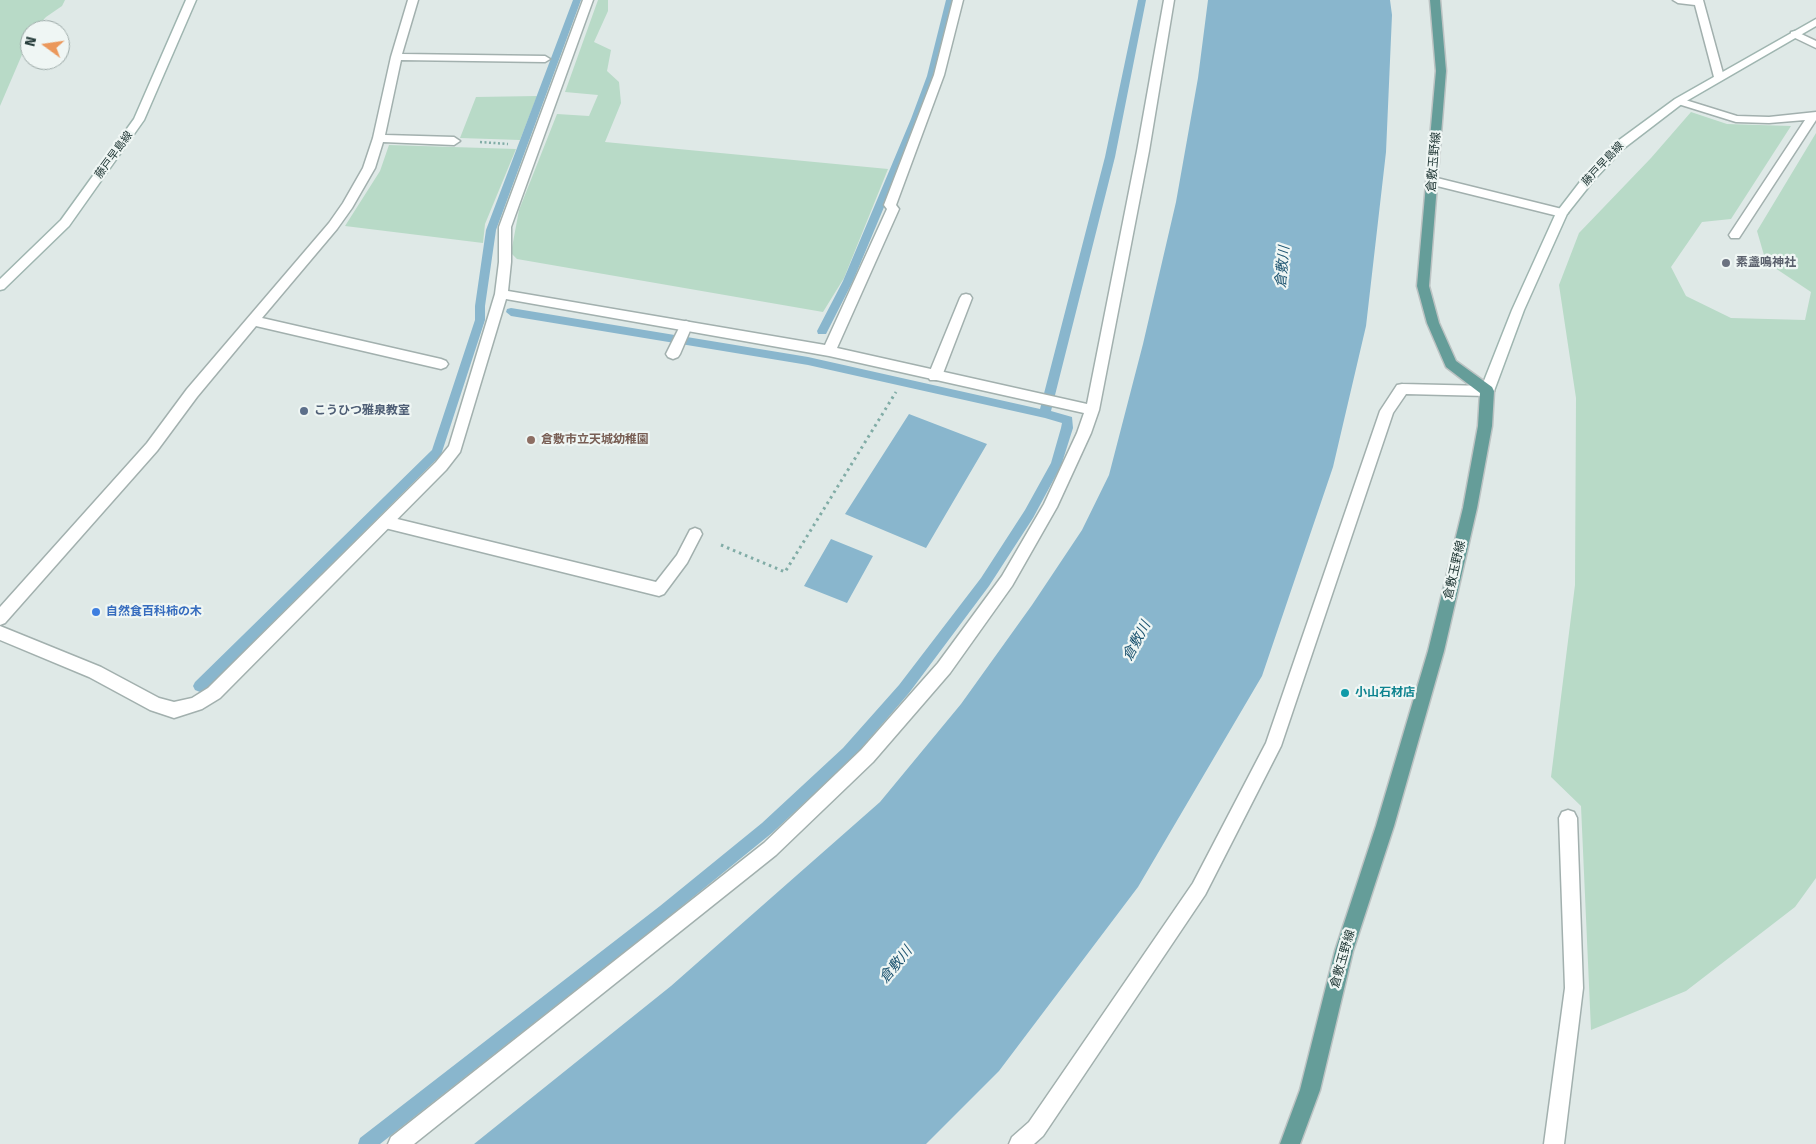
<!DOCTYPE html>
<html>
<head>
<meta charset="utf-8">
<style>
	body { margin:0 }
	#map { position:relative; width:1816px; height:1144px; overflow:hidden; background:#dfe9e7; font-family:"Fira Sans",sans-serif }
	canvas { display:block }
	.north { position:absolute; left:20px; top:20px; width:50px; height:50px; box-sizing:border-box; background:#eff6f4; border:1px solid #9daaa8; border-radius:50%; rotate:284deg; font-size:14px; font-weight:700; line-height:20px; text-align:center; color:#213836 }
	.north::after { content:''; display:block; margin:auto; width:18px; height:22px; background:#eb985b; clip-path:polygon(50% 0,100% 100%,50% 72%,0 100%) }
</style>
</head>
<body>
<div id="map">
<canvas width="1816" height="1144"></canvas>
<div class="north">N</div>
</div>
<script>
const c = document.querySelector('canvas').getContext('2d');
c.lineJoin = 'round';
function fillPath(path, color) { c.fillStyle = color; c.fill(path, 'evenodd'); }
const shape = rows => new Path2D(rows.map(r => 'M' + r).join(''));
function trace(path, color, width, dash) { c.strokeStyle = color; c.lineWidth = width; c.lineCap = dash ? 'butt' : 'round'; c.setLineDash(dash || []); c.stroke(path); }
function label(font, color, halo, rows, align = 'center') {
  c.font = font + ' "Fira Sans","Noto Sans JP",sans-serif'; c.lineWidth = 4.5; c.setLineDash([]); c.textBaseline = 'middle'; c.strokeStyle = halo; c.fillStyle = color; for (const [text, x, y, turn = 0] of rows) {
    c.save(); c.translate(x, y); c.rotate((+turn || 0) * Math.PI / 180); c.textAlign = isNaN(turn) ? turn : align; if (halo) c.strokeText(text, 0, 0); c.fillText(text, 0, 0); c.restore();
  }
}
fillPath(shape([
	[0,0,65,0,62,6,46,17,34,30,30,30,30,36,0,106],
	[598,0,608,0,608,11,594,42,611,50,607,71,619,82,621,103,605,142,888,169,844,278,823,312,517,259,511,253,519,210,557,114,589,116,598,95,565,92],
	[537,96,520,140,460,138,476,97],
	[1691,112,1727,124,1791,126,1731,219,1702,222,1671,267,1686,296,1731,318,1805,320,1811,292,1766,262,1757,231,1816,133,1816,878,1795,907,1686,991,1591,1030,1581,806,1551,777,1575,585,1576,398,1559,285,1579,233,1651,158],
	[389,145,516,149,485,224,483,243,345,226,380,171]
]), '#b8dac7');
fillPath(shape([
	[1208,0,1390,0,1392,15,1386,152,1366,326,1333,467,1262,676,1138,887,999,1071,926,1144,474,1144,671,986,880,802,961,704,1032,605,1082,530,1109,475,1143,344,1176,202,1198,78],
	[909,414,987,444,926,548,845,514],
	[831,539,873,556,847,603,804,586]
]), '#89b6cd');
fillPath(shape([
	[573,0,581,0,496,230,485,306,485,320,441,455,205,690,200,692,195,690,193,686,195,682,432,450,475,320,475,306,486,230,573,0],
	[946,0,954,0,935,76,921,119,853,281,826,334,818,334,817,331,843,281,911,119,927,76,946,0],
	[1138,0,1146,0,1115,157,1051,411,1072,417,1073,428,1061,466,1033,518,989,586,909,693,853,758,772,833,670,916,380,1144,358,1144,360,1138,660,906,762,823,843,748,899,685,981,578,1025,510,1051,463,1061,428,1062,423,1045,418,808,365,511,316,506,312,507,309,511,308,808,357,1040,409,1105,157,1138,0]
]), '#89b6cd');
const lane = shape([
	[966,294,970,295,972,298,942,376,940,380,930,380,928,376,960,298,962,295,966,294],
	[686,321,691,323,692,326,680,354,678,357,673,359,668,357,666,354,680,326,681,323,686,321],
	[385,516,656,582,677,555,690,530,695,528,700,530,702,534,687,563,664,594,659,596,385,528,380,526,378,522,380,518,385,516]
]);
const street = shape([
	[408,0,418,0,402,54,545,56,550,59,545,62,401,60,385,135,454,137,460,141,454,145,383,142,375,168,352,208,337,229,262,318,441,359,446,361,448,364,446,367,441,369,256,326,197,397,157,451,5,623,0,625,0,607,147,443,187,389,329,223,343,203,363,168,373,138,391,57,408,0],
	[583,0,593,0,511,227,511,262,508,291,825,345,887,209,884,205,934,75,953,0,963,0,944,75,896,205,899,209,837,348,1087,404,1137,151,1164,0,1174,0,1149,151,1099,410,1091,433,1057,507,1012,586,950,673,873,762,776,855,414,1144,388,1144,391,1137,764,843,861,750,938,663,1002,576,1044,504,1077,433,1084,413,829,356,506,299,460,452,446,470,220,698,202,709,174,718,150,710,89,677,0,640,0,626,101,667,159,698,174,702,192,698,208,688,436,462,449,446,495,294,499,262,499,227,583,0],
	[1673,0,1703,0,1724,77,1723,79,1715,79,1714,77,1695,5,1678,3,1673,0],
	[1795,31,1816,41,1816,48,1791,36,1791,32,1795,31],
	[1679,98,1737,116,1769,117,1816,112,1816,120,1739,238,1731,238,1729,235,1805,120,1769,123,1736,122,1675,103,1674,101,1679,98],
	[1433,177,1562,209,1568,213,1562,217,1429,184,1427,181,1429,178,1433,177],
	[1402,384,1487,386,1492,387,1494,391,1492,395,1487,396,1406,394,1393,413,1281,746,1205,895,1043,1136,1034,1144,1009,1144,1012,1137,1029,1122,1193,883,1266,743,1380,411,1397,385,1402,384],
	[1568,810,1574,812,1577,818,1583,988,1564,1144,1544,1144,1565,988,1559,818,1562,812,1568,810]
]);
const secondary = shape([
	[186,0,196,0,144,120,69,226,4,289,0,290,0,279,61,220,134,119,186,0],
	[1816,19,1816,26,1683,103,1623,149,1594,180,1567,214,1524,310,1494,391,1492,395,1482,395,1480,391,1512,310,1556,213,1586,174,1615,143,1675,99,1816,19]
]);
const primary = shape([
	[1430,0,1440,0,1446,71,1429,286,1439,323,1456,361,1492,387,1494,391,1492,426,1477,508,1444,651,1394,826,1353,951,1320,1090,1300,1144,1280,1144,1300,1090,1335,951,1376,826,1428,651,1463,508,1478,426,1480,393,1446,367,1427,323,1417,286,1436,71,1430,0]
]);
trace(lane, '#a2b0ae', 3);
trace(street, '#a2b0ae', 3);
trace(secondary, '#9fb5b0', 3);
trace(primary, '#bcc3c3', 3);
trace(shape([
	[480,142,508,144]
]), '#81aca6', 2.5, [2, 2.5]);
trace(shape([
	[721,545,785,572,896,392]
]), '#81aca6', 3, [2.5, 4]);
fillPath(lane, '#fff');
fillPath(street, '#fff');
fillPath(secondary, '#fff');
fillPath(primary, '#659d99');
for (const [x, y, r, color] of [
	[1726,263,5,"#6b7280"],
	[304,411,5,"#5c6f8a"],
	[531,440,5,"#8d6e63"],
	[96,612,5,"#3f7fe0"],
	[1345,693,5,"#0f9aa8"]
]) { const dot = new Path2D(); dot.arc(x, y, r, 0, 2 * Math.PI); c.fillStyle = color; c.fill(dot); trace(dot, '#eff6f4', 2); }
label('11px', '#213836', '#eff6f4', [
	["藤戸早島線",114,155,-54],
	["藤戸早島線",1603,164,-47]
]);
label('12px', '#213836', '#eff6f4', [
	["倉敷玉野線",1434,162,-85],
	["倉敷玉野線",1455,570,-77],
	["倉敷玉野線",1343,959,-74]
]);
label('bold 12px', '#5b616d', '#eff6f4', [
	["素盞鳴神社",1736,263]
], 'left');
label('bold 12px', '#4e5e75', '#eff6f4', [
	["こうひつ雅泉教室",314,411]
], 'left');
label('bold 12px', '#785e54', '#eff6f4', [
	["倉敷市立天城幼稚園",541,440]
], 'left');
label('bold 12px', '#366cbe', '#eff6f4', [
	["自然食百科柿の木",106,612]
], 'left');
label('bold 12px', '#0d838f', '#eff6f4', [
	["小山石材店",1355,693]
], 'left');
label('italic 14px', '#1e5571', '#eff6f4', [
	["倉敷川",1283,267,-85],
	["倉敷川",1137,641,-62],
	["倉敷川",896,965,-51]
]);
</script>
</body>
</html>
